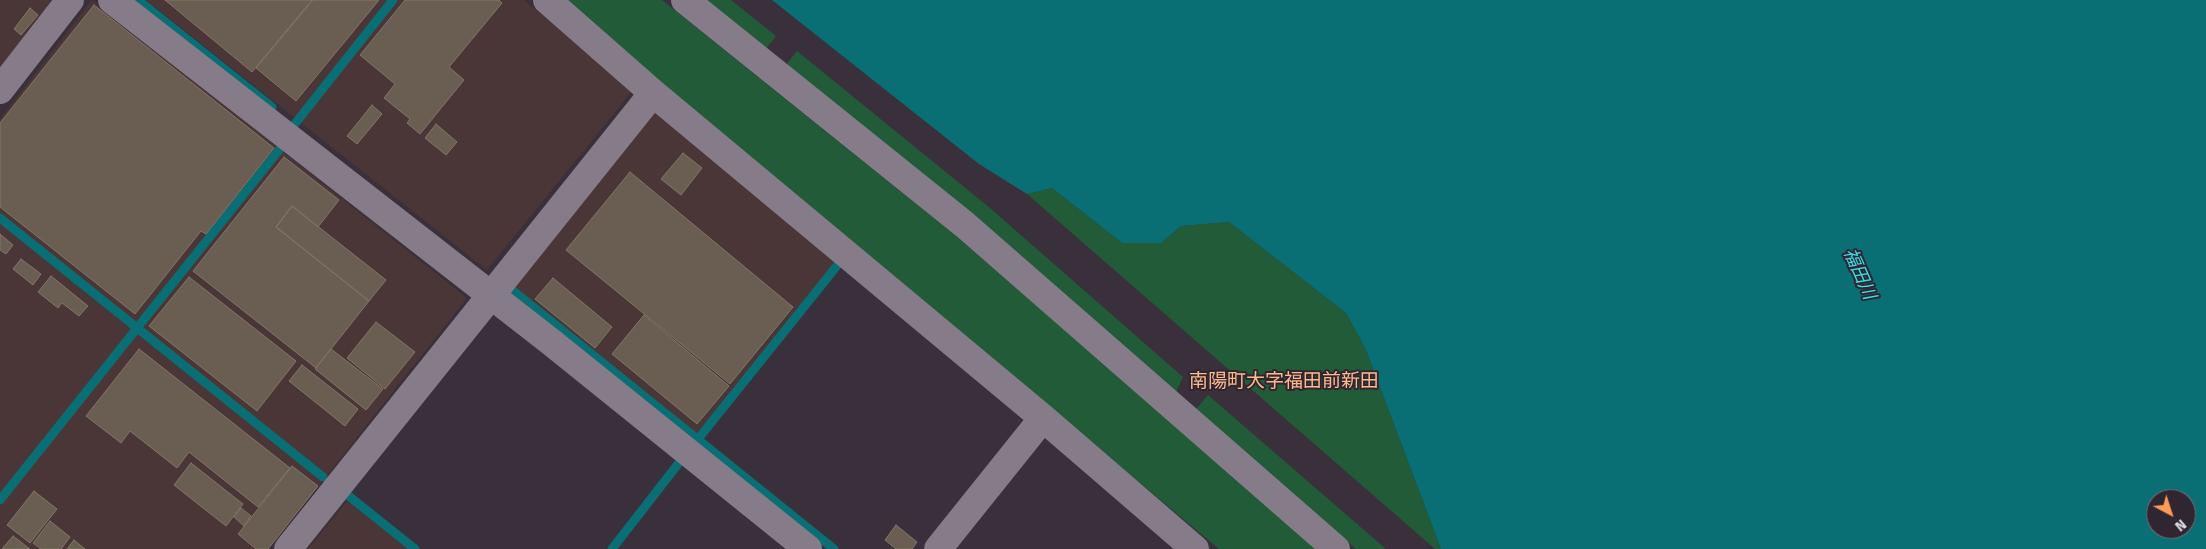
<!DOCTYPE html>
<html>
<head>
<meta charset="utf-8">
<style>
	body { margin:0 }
	#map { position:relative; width:2206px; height:549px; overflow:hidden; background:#39303c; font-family:"Fira Sans",sans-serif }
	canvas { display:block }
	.north { position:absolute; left:2146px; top:489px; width:50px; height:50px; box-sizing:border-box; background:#2f2632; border:1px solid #766e78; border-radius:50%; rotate:140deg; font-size:14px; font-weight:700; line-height:20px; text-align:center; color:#e0dae2 }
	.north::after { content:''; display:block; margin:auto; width:18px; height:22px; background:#fd9c55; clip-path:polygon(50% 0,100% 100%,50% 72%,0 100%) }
</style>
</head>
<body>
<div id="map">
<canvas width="2206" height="549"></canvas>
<div class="north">N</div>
</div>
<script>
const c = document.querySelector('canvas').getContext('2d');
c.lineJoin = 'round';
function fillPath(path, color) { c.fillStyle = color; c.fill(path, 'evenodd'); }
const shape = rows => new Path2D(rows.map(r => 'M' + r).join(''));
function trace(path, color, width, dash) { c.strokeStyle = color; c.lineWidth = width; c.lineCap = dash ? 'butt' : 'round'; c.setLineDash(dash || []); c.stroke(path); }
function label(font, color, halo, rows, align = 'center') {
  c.font = font + ' "Fira Sans","Noto Sans JP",sans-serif'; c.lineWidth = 4; c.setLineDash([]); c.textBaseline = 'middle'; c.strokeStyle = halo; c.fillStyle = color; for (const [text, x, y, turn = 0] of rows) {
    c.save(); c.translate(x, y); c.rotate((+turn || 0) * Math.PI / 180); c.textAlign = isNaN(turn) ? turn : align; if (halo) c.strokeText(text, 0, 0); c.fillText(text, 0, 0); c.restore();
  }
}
fillPath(shape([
	[0,0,54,0,0,68],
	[92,0,467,298,269,549,0,549,0,119],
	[146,0,524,0,633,90,487,270],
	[656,110,838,260,697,434,514,287],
	[347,501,409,549,308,549]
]), '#4a3537');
fillPath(shape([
	[562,0,662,0,956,236,1319,549,1219,549],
	[703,0,731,0,776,36,765,50],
	[797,51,990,208,1183,377,1176,392,785,66],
	[1052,188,1122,243,1161,243,1181,226,1229,222,1346,313,1366,350,1441,549,1435,549,1027,194],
	[1208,395,1386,549,1356,549,1196,409]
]), '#215b37');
fillPath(shape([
	[772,0,2206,0,2206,549,1441,549,1366,350,1346,313,1229,222,1181,226,1161,243,1122,243,1052,188,1027,194,979,164],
	[2156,499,2186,499,2186,529,2156,529]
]), '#096f74');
trace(shape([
	[138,0,272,107],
	[294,125,393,0],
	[0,218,323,477],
	[512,290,834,549],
	[698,439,840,262],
	[350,497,415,549],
	[0,500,279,150],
	[612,549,678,464]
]), '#096f74', 9);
const building = shape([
	[165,0,312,0,252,72,165,0],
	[313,0,379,0,296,101,256,68,313,0],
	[405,0,499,0,502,3,449,67,464,80,420,134,407,123,410,119,384,98,395,84,360,55,405,0],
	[94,5,274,148,206,234,201,231,135,314,0,207,0,123,94,5],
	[30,8,38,15,21,35,14,29,30,8],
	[372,105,382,114,357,144,347,136,372,105],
	[436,124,457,142,446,155,425,138,436,124],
	[683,153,702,168,681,195,661,179,683,153],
	[284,157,339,200,318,227,292,206,276,227,369,301,316,368,193,271,284,157],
	[630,172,793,307,730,384,566,250,630,172],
	[292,206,386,280,369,301,276,227,292,206],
	[0,234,13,245,6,254,0,250,0,234],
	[21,259,41,274,33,285,13,269,21,259],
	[51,276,88,306,79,316,62,303,58,308,38,292,51,276],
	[189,277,296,361,257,411,149,326,189,277],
	[553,278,612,327,595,348,535,299,553,278],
	[644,315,729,386,697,424,612,354,644,315],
	[376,322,415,352,385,389,347,358,376,322],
	[139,349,290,468,258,507,189,452,177,468,130,431,121,443,86,416,139,349],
	[331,349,383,389,366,410,315,369,331,349],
	[302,365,358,409,345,426,289,381,302,365],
	[191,463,243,504,226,526,174,485,191,463],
	[292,466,318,486,268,549,256,549,238,534,292,466],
	[34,491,57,509,30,543,7,525,34,491],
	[241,508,251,516,244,526,234,517,241,508],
	[50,521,70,537,61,549,41,549,33,543,50,521],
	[896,525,917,542,912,549,896,549,885,540,896,525],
	[13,536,30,549,2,549,13,536],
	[74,540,85,549,67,549,74,540]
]);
fillPath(building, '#695e51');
trace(building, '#817668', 1);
trace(shape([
	[112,0,551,342,808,549],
	[547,0,653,93,1043,418,1195,549],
	[685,0,965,225,1336,549],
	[0,90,70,0],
	[288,549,653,93],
	[938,549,1043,418]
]), '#867b89', 28);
label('italic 18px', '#34e1ea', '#2f2632', [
	["福田川",1859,274,66]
]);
label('19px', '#fdb98b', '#2f2632', [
	["南陽町大字福田前新田",1284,382]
]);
</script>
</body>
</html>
